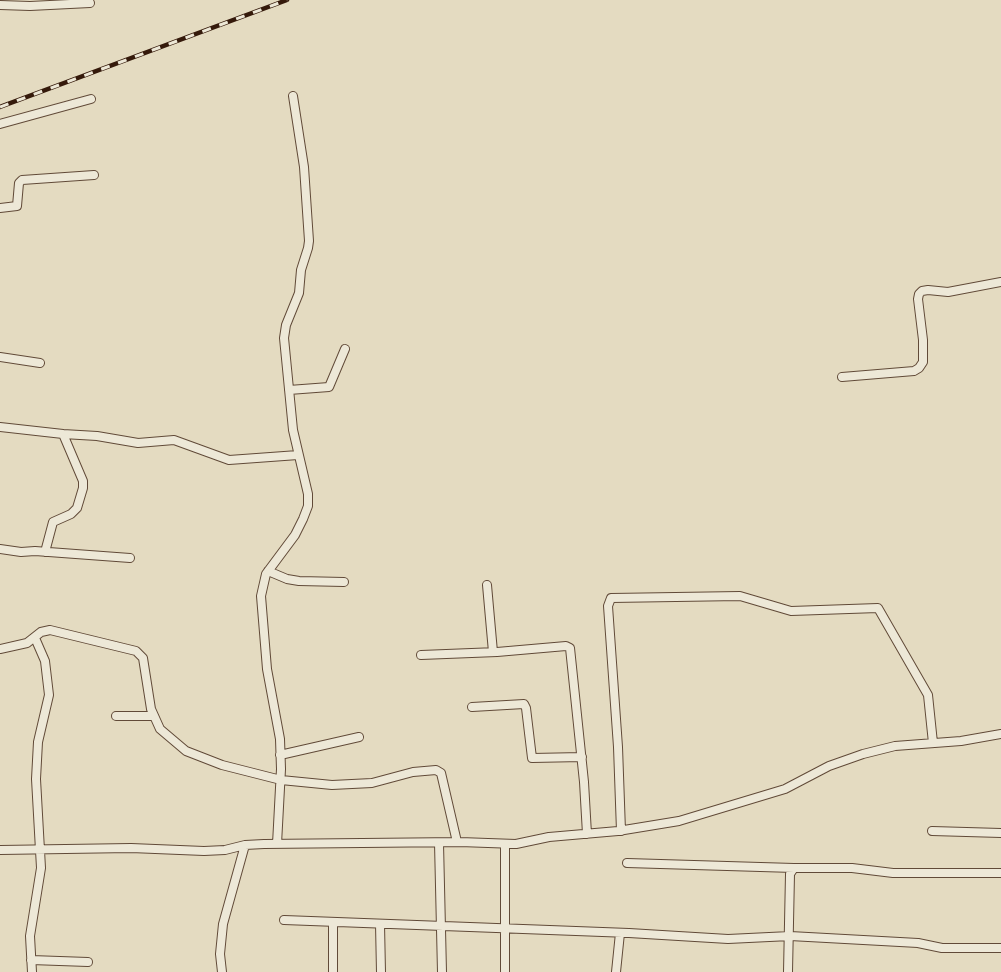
<!DOCTYPE html>
<html>
<head>
<meta charset="utf-8">
<style>
	body { margin:0 }
	canvas { display:block; background:#e4dbc1 }
</style>
</head>
<body>
<canvas width="1001" height="972"></canvas>
<script>
const c = document.querySelector('canvas').getContext('2d');
c.lineJoin = 'round';
const shape = rows => new Path2D(rows.map(r => 'M' + r).join(''));
function trace(path, color, width, dash) { c.strokeStyle = color; c.lineWidth = width; c.lineCap = dash ? 'butt' : 'round'; c.setLineDash(dash || []); c.stroke(path); }
const minor = shape([
	[0,5,30,6,90,3],
	[0,124,91,99],
	[0,208,17,206,19,183,22,180,94,175],
	[0,357,40,363],
	[842,377,914,371,919,368,923,362,923,340,918,299,919,294,922,291,928,290,948,292,1001,282],
	[289,390,329,387,345,349],
	[0,427,63,434,83,481,83,488,77,508,71,514,53,522,45,552],
	[63,434,97,436,138,443,174,440,229,460,298,455],
	[0,549,21,552,35,551,130,558],
	[268,571,287,579,299,581,344,582],
	[487,585,493,652],
	[0,649,27,643,41,632,50,630,136,651,143,658,151,709,160,729,186,751,222,765,281,780,332,785,372,783,413,772,436,770,441,773,457,842],
	[421,655,497,652,566,646,570,648,584,782,587,834],
	[472,707,524,704,526,708,532,758,582,757],
	[116,716,154,716],
	[280,755,359,737],
	[621,831,618,747,608,606,611,598,740,596,791,611,878,608,928,695,933,743],
	[932,831,1001,833],
	[439,843,442,972],
	[277,844,281,769,280,739,267,669,261,596,266,574,295,535,303,519,308,506,308,494,293,430,284,338,286,325,299,293,301,270,308,248,309,241,304,167,293,96],
	[505,844,505,972],
	[0,850,131,848,204,851,225,850,245,845,264,844,460,842,516,844,549,837,618,831,679,821,785,789,829,766,863,754,895,746,961,741,1001,734],
	[627,863,794,868],
	[284,920,629,933,728,939,790,936,918,943,942,948,1001,948],
	[380,924,381,972],
	[31,960,88,962],
	[32,972,30,936,41,868,36,779,38,742,49,695,45,661,35,638],
	[222,972,220,954,223,924,245,845],
	[333,972,333,922],
	[616,972,620,933],
	[788,972,790,874,794,868,852,868,893,873,1001,873]
]);
trace(minor, '#614a38', 10);
trace(minor, '#ede8d7', 8);
const rail = shape([
	[0,107,287,0]
]);
trace(rail, '#351a0b', 4.5);
trace(rail, '#ede8d7', 3, [9]);
</script>
</body>
</html>
